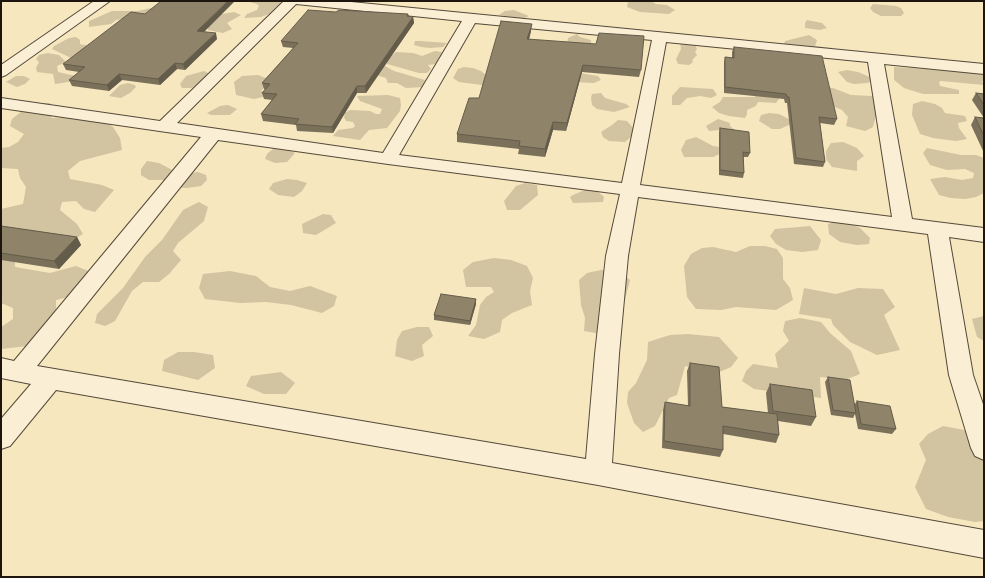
<!DOCTYPE html>
<html>
<head>
<meta charset="utf-8">
<style>
	body { margin:0 }
	#map { position:relative; width:985px; height:578px; overflow:hidden; background:#f7e7bf; font-family:"IM FELL DW Pica",serif }
	canvas { display:block }
	.frame { position:absolute; inset:0; border:2px solid #1e160e; pointer-events:none }
</style>
</head>
<body>
<div id="map">
<canvas width="985" height="578"></canvas>
<div class="frame"></div>
</div>
<script>
const c = document.querySelector('canvas').getContext('2d');
c.lineJoin = 'round';
function fillPath(path, color) { c.fillStyle = color; c.fill(path, 'evenodd'); }
const shape = rows => new Path2D(rows.map(r => 'M' + r).join(''));
function trace(path, color, width, dash) { c.strokeStyle = color; c.lineWidth = width; c.lineCap = dash ? 'butt' : 'round'; c.setLineDash(dash || []); c.stroke(path); }
fillPath(shape([
	[246,1,281,1,280,6,272,13,261,17,244,18,247,14,257,10,259,6,257,4],
	[628,1,651,1,656,4,667,5,675,10,669,14,640,12,627,7],
	[873,4,896,6,901,8,904,13,901,16,881,16,873,12,870,8],
	[155,7,167,8,139,17,116,20,111,24,89,27,89,21,112,11,138,11],
	[514,10,529,16,523,19,499,15,505,11],
	[234,12,241,15,227,23,232,29,223,33,208,30,208,27,217,15],
	[807,20,822,23,827,28,820,30,805,28,805,23],
	[577,34,580,37,591,40,591,44,588,46,567,45,568,38],
	[809,35,817,40,815,46,833,48,830,50,785,48,784,44,785,41],
	[76,37,80,40,80,44,89,46,71,58,52,49,54,46,69,38],
	[415,41,421,41,447,43,443,47,430,48,421,47,414,45],
	[680,42,694,43,697,49,695,52,697,55,692,60,693,62,689,65,678,64,676,59,681,49],
	[435,51,442,52,443,58,435,64,428,65,431,69,427,73,419,73,387,64,388,59,396,52,413,53,422,56],
	[48,53,59,55,66,62,57,66,58,72,80,77,75,81,55,84,53,74,37,72,36,68,39,62,36,59,39,55],
	[385,66,394,71,425,80,423,87,406,88,397,83,388,83,386,78,376,75,372,68],
	[464,67,473,68,481,71,487,76,483,89,482,85,459,82,453,78,458,69],
	[894,67,963,71,984,74,984,81,982,81,984,85,941,81,939,82,940,86,959,90,959,94,923,94,904,88,894,80],
	[847,70,858,72,872,78,873,81,867,83,854,84,847,82,838,72],
	[204,71,210,74,192,88,182,88,180,84,186,76],
	[579,73,598,76,601,80,594,83,574,82],
	[258,75,271,80,261,91,265,92,263,97,254,99,236,95,234,82,242,76],
	[16,76,24,76,30,79,25,84,17,87,6,82],
	[128,83,135,85,136,87,130,93,121,98,109,96,120,85],
	[680,87,713,89,717,95,711,98,700,96,687,98,680,105,672,105,672,96],
	[822,87,833,88,851,95,872,96,878,101,878,108,873,127,865,131,846,126,848,117,842,110,833,106],
	[756,91,778,92,779,99,776,103,758,102,756,106,747,110,747,114,745,118,729,116,719,113,712,107,720,102,723,97,755,97],
	[601,93,605,98,626,104,630,107,614,112,597,109,592,105,591,98,592,94],
	[388,95,400,98,401,105,400,111,387,128,369,130,360,140,333,136,338,130,353,128,355,126,353,122,346,121,344,117,345,113,350,110,370,111,376,114,380,114,382,109,360,101,357,96],
	[922,101,935,104,942,108,945,113,965,116,967,121,958,123,959,128,967,139,956,141,933,138,920,134,912,115,913,104],
	[39,103,50,103,55,112,51,118,66,117,90,110,113,127,120,138,122,150,80,161,68,171,70,179,102,185,114,190,95,212,84,209,76,201,62,202,60,210,77,224,83,234,75,239,1,227,1,209,23,204,26,187,20,178,18,169,1,168,1,148,9,147,18,142,24,134,10,126,12,119,22,111],
	[228,105,237,109,230,115,211,115,207,113,220,106],
	[769,113,779,114,789,119,791,124,780,129,772,129,759,121,761,115],
	[718,119,730,123,730,126,736,131,730,132,719,130,709,131,706,126],
	[618,120,627,121,633,128,632,136,625,142,609,141,603,137,601,132,612,125],
	[696,137,713,146,731,149,713,157,684,157,681,150,686,140],
	[843,142,857,148,864,156,857,161,857,171,832,167,826,159,826,151,831,143],
	[274,148,285,148,295,153,287,162,275,163,265,159,267,154],
	[927,148,961,155,976,155,984,158,984,193,976,197,965,199,951,198,939,195,930,179,945,177,962,180,973,178,974,173,965,169,947,170,930,165,923,153],
	[147,161,159,163,178,173,186,174,198,172,206,175,207,180,201,186,187,188,171,187,164,180,149,180,141,175,141,169],
	[287,179,297,180,307,183,302,191,294,197,278,195,269,189,273,183],
	[525,183,537,185,538,195,520,210,507,210,504,201,516,186],
	[587,189,597,191,604,197,603,202,573,203,570,197,573,195],
	[199,202,208,207,204,221,178,243,173,251,181,260,169,274,159,282,143,282,132,291,115,321,105,326,95,323,97,314,123,288,145,257,162,240,183,210],
	[323,214,331,215,336,223,316,235,303,233,302,224],
	[842,220,860,228,870,238,869,244,857,245,840,242,829,234,828,224],
	[810,226,821,240,818,250,802,252,786,250,776,244,770,236,775,229],
	[750,246,765,246,777,249,783,258,783,279,790,288,793,300,776,310,736,307,721,310,696,309,687,297,684,266,691,254,702,248,713,247,736,252],
	[1,250,15,259,15,267,50,273,76,266,101,276,77,295,56,300,56,310,45,328,28,346,1,349,1,327,13,319,13,308,1,303],
	[494,258,511,260,527,266,533,278,530,291,532,305,512,313,502,320,500,332,484,339,468,336,476,325,480,305,486,297,494,292,491,287,466,287,463,270,473,262],
	[601,270,620,272,630,280,625,300,612,314,601,334,584,331,585,318,581,305,579,280,587,273],
	[230,271,256,276,270,287,290,291,310,286,337,296,334,306,322,313,291,305,266,302,240,303,205,299,199,288,203,274],
	[804,288,836,294,858,288,883,289,895,307,884,315,900,350,877,355,850,342,833,325,831,319,799,314],
	[984,316,984,341,977,337,972,319],
	[800,318,821,322,830,333,851,351,860,374,845,380,820,377,821,398,754,389,742,381,746,371,753,364,778,368,775,354,789,341,783,331,785,321],
	[417,327,429,327,433,336,422,345,424,356,412,361,395,356,397,340,402,331],
	[688,334,719,337,738,358,731,367,717,373,685,366,677,395,669,398,655,426,643,432,634,423,627,403,628,392,636,383,647,360,648,342,670,335],
	[178,352,194,352,213,355,215,368,198,380,162,371,164,360],
	[281,372,295,383,286,394,264,394,246,386,251,376],
	[943,426,970,431,984,438,984,521,975,522,948,517,926,509,915,487,926,460,919,444,928,434]
]), '#d2c3a1');
const street = shape([
	[94,1,110,1,6,75,1,77,1,65,94,1],
	[284,1,341,1,984,64,984,74,884,64,912,219,984,228,984,242,949,237,973,375,984,407,984,460,975,456,971,448,949,375,928,234,638,197,628,256,619,354,612,463,984,530,984,558,598,485,56,390,10,446,1,449,1,419,31,384,1,378,1,358,14,361,201,137,1,108,1,98,160,121,284,1],
	[296,4,462,21,383,153,177,123,296,4],
	[475,23,652,40,622,183,399,155,475,23],
	[666,42,868,62,892,217,640,185,666,42],
	[218,140,388,164,620,194,606,256,595,354,586,459,37,366,218,140]
]);
trace(street, '#544a3a', 2);
fillPath(street, '#faefd5');
fillPath(shape([
	[336,12,408,14,409,16,413,17,414,23,366,93,357,93,333,133,297,131,296,125,263,121,261,114,272,100,264,99,262,93,265,89,264,89,262,83,293,48,283,47,281,41],
	[531,31,529,39,641,70,639,77,582,72,566,131,553,130,545,157,518,154,519,149,457,142,457,134,479,98],
	[204,32,217,39,185,70,177,69,160,85,122,80,109,91,72,86,69,80,79,72,66,70,63,64],
	[734,47,837,119,834,125,820,123,825,162,823,167,794,164,787,103,785,103,784,99,724,93,724,62,725,57,732,58,732,52],
	[976,93,984,94,984,153,971,125,975,117,984,118,972,100],
	[720,128,750,153,748,157,743,157,744,173,743,178,719,175,719,132],
	[1,226,77,237,81,245,59,269,1,260],
	[476,299,476,304,470,325,434,320,434,315],
	[690,363,722,407,768,413,766,393,770,384,816,417,811,426,778,421,779,435,776,443,723,434,723,450,720,457,662,448,663,410,665,402,688,406,687,371],
	[828,377,855,404,857,401,896,429,892,434,858,429,855,414,853,418,831,415,825,382]
]), '#7b715b');
fillPath(shape([
	[228,1,235,1,199,37,197,31],
	[413,17,414,23,366,93,365,86],
	[532,24,531,31,527,47,527,39],
	[216,33,217,39,185,70,183,64],
	[175,63,177,69,160,85,158,79],
	[583,65,582,72,566,131,567,123],
	[119,74,122,80,109,91,107,85],
	[357,86,357,93,333,133,332,127],
	[553,122,553,130,545,157,545,149],
	[77,237,81,245,59,269,54,261],
	[476,299,476,304,470,325,470,321]
]), '#645c4a');
const building = shape([
	[161,1,228,1,197,31,216,33,183,64,175,63,158,79,119,74,107,85,69,80,85,67,63,64,131,12,145,14,161,1],
	[308,10,336,12,339,10,408,14,407,16,413,17,365,86,357,86,332,127,295,124,299,119,261,114,277,94,262,93,270,84,262,83,298,43,281,41,308,10],
	[501,21,532,24,527,39,596,44,599,33,644,36,641,70,583,65,567,123,553,122,545,149,519,146,520,141,457,134,469,98,479,98,501,21],
	[734,47,822,56,837,119,819,117,825,162,796,158,789,97,787,97,786,94,725,87,725,57,734,58,734,47],
	[976,93,984,94,984,105,976,93],
	[975,117,984,118,984,136,975,117],
	[720,128,749,132,750,153,743,152,744,173,720,170,720,128],
	[1,226,77,237,54,261,1,253,1,226],
	[441,294,476,299,470,321,434,315,441,294],
	[690,363,719,367,722,407,777,414,779,435,723,426,723,450,664,441,665,402,690,406,690,363],
	[828,377,850,380,856,413,833,410,828,377],
	[770,384,812,390,816,417,773,411,770,384],
	[857,401,890,406,896,429,861,424,857,401]
]);
fillPath(building, '#8f836a');
trace(building, '#645c4a', 1);
</script>
</body>
</html>
